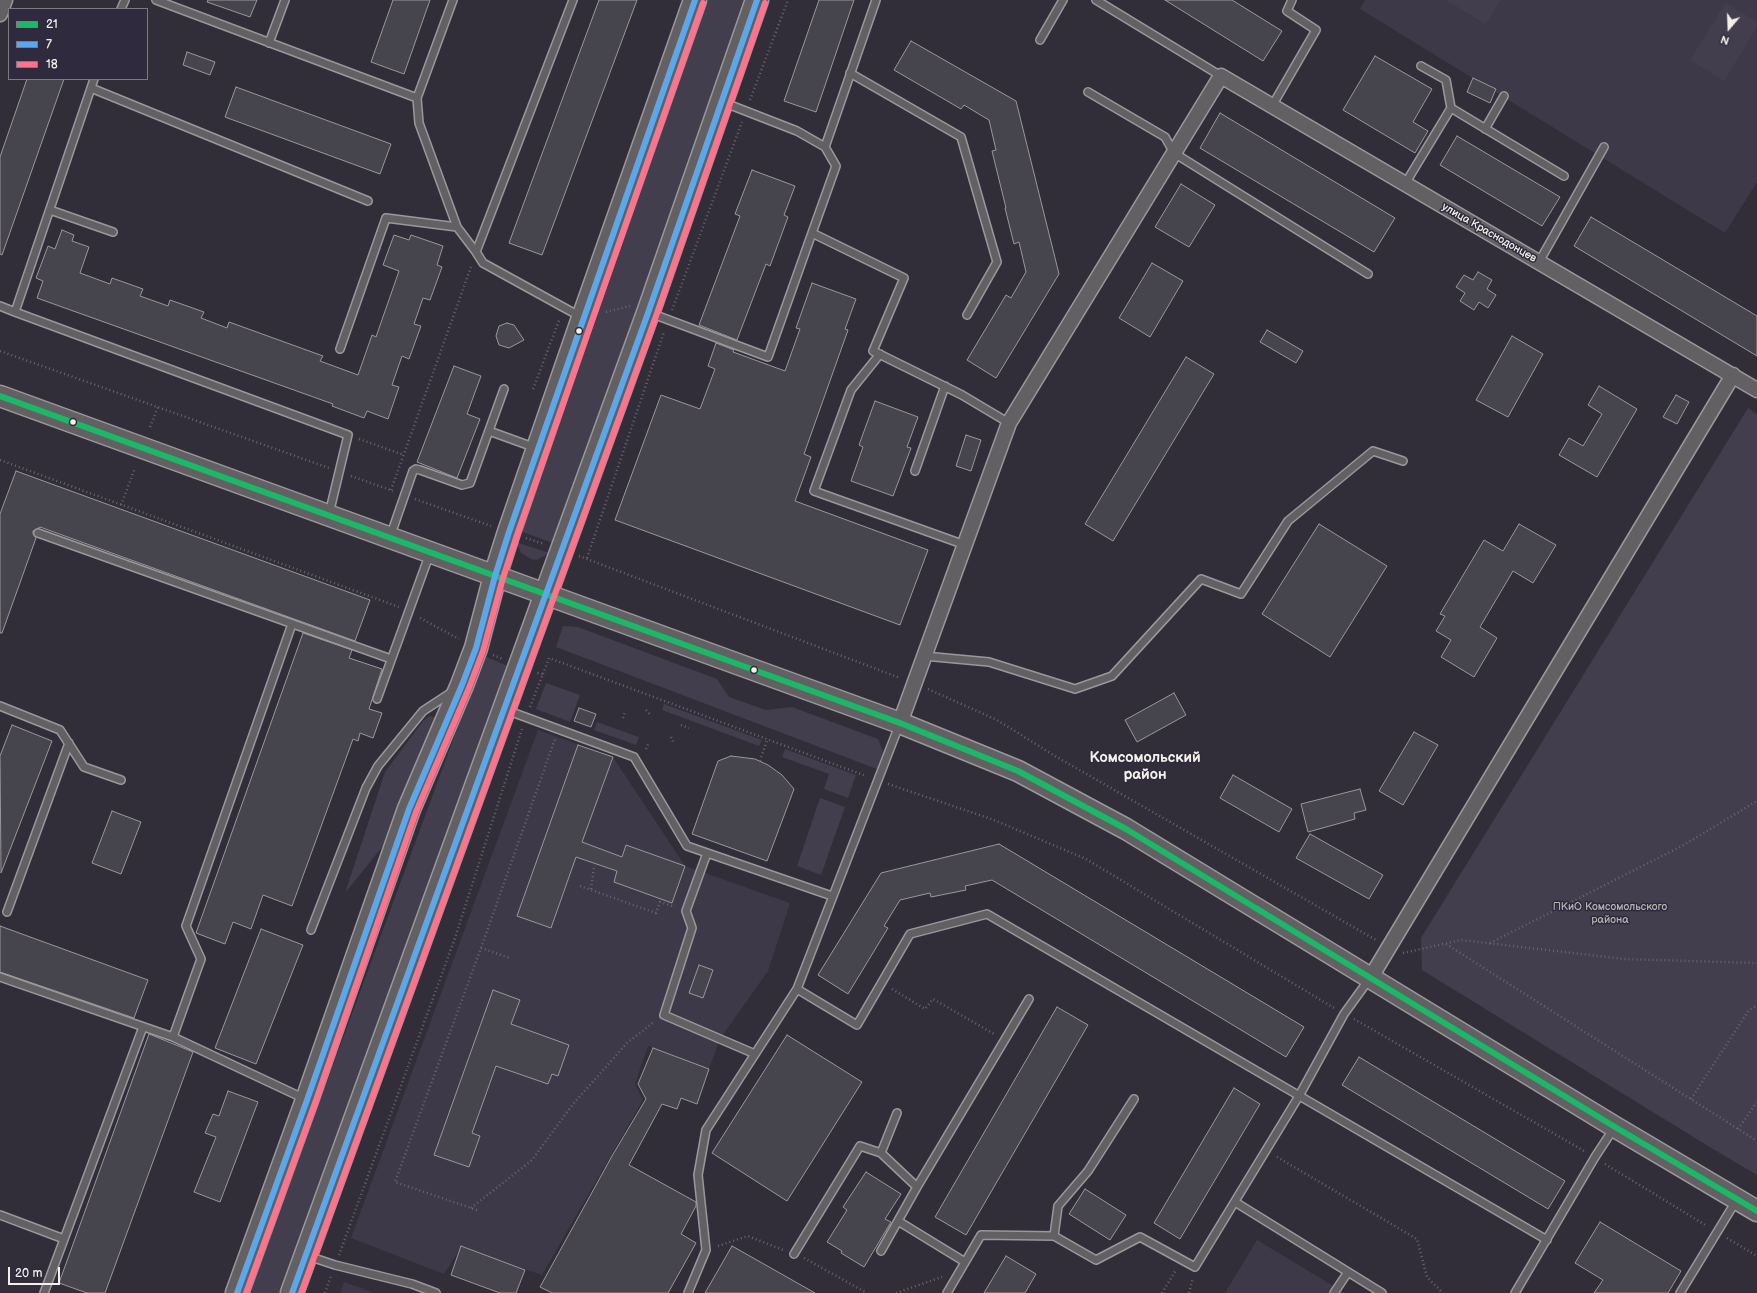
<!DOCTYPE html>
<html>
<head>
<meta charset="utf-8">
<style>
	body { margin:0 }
	#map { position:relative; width:1757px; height:1293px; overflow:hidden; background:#312e39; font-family:"Balsamiq Sans",sans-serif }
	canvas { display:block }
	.legend { position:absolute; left:8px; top:8px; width:140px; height:72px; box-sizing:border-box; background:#2f2a3d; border:1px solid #7e7a81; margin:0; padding:5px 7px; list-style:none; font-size:12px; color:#f4f1e8 }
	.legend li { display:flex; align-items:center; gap:8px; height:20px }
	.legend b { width:20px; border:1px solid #7e7a81 }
	.north { position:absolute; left:1709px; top:8px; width:40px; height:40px; -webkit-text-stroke:3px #2f2a3d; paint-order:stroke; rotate:199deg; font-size:11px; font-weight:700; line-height:16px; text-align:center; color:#f4f1e8 }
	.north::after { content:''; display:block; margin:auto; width:14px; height:18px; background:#f4f1e8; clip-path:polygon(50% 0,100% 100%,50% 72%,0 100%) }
	.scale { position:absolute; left:8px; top:1267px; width:52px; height:18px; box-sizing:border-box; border:2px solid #f4f1e8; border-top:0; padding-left:5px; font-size:12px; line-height:14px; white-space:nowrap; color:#f4f1e8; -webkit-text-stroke:3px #2f2a3d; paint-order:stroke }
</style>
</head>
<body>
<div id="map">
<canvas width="1757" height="1293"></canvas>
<ul class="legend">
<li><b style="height:5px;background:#1ab867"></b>21</li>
<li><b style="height:5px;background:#5aa8eb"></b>7</li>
<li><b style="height:5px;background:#fc738d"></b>18</li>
</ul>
<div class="north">N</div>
<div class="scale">20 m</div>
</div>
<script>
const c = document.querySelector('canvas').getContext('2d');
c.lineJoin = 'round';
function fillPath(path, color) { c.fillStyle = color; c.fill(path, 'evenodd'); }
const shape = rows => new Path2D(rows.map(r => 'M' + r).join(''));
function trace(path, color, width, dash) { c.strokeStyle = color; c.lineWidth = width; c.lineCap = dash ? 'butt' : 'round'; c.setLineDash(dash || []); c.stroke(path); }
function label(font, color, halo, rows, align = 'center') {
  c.font = font + ' "Balsamiq Sans",sans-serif'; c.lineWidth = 3; c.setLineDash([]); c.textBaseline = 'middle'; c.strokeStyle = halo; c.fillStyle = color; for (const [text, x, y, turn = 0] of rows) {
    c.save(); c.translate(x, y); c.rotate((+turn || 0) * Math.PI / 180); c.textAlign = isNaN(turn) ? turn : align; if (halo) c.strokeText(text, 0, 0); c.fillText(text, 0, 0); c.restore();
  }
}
fillPath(shape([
	[1365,0,1757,0,1757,182,1725,233,1360,9],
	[538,730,613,757,685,866,790,903,768,971,720,1039,709,1069,648,1046,635,1084,643,1100,542,1275,461,1247,444,1274,351,1238],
	[1257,1240,1345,1293,1225,1293],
	[344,1282,374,1293,340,1293]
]), '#3e3948');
fillPath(shape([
	[708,0,747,0,553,543,520,531],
	[1446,0,1501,0,1485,24],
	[1726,3,1757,22,1757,27,1724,81,1690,60],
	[1748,408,1757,414,1757,1175,1708,1146,1422,970,1421,938],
	[516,542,549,553,537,560,531,559,521,553],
	[563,626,578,627,717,679,729,697,766,710,792,707,878,739,883,752,877,769,556,647],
	[484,656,510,667,285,1293,249,1293],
	[546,683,580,695,570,722,536,709],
	[664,704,762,740,759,746,662,710],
	[430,716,438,718,399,826,345,893,385,772,423,721],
	[597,722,639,737,636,745,594,730],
	[785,749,856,775,848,798,824,789,829,774,782,757],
	[820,798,845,807,821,875,797,866]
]), '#423e4d');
const building = shape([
	[208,0,257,0,250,17,207,2,208,0],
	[393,0,430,0,404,74,371,62,393,0],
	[599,0,637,0,542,255,509,243,599,0],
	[819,0,854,0,816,112,784,101,819,0],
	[1165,0,1232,0,1282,31,1263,61,1165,0],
	[911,41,1016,101,1059,274,996,378,967,360,1006,295,1011,298,1026,272,1019,242,1014,244,1005,208,1006,208,992,151,996,150,989,120,964,105,961,109,894,70,911,41],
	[187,52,215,62,210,75,183,65,187,52],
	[1375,56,1432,89,1413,122,1428,131,1415,153,1343,110,1375,56],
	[1473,78,1496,89,1490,103,1467,92,1473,78],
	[27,79,64,79,2,255,0,254,0,157,27,79],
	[236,87,391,144,380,174,225,117,236,87],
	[1220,113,1395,218,1374,252,1200,148,1220,113],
	[1457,136,1560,197,1542,226,1440,165,1457,136],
	[752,170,795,186,784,215,788,217,770,266,766,264,737,340,699,325,740,216,735,214,752,170],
	[1181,184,1215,205,1189,247,1155,227,1181,184],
	[1591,217,1757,316,1757,356,1574,246,1591,217],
	[62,230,74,235,72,241,89,247,80,273,110,284,112,278,143,289,140,296,168,306,170,300,204,312,201,318,227,328,229,322,323,356,320,361,358,375,372,335,376,337,399,271,383,265,394,235,409,240,411,235,443,246,437,265,442,267,430,300,423,298,414,324,421,326,409,359,402,356,392,385,399,387,388,419,367,411,364,418,332,406,333,404,37,298,43,281,36,278,48,246,55,249,62,230],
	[1152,263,1183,281,1150,337,1119,318,1152,263],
	[1478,272,1492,280,1487,289,1496,295,1488,308,1479,302,1474,310,1460,301,1465,293,1456,287,1464,275,1473,280,1478,272],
	[812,283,856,299,845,329,848,330,804,454,811,457,795,501,928,550,900,625,615,520,661,395,700,409,715,369,708,366,716,343,734,350,733,352,785,371,800,329,796,328,812,283],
	[507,323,514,325,524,340,509,348,499,345,496,336,499,326,507,323],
	[1267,330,1303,351,1296,363,1260,342,1267,330],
	[1512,336,1543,354,1508,417,1476,400,1512,336],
	[1186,357,1214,374,1113,541,1085,524,1186,357],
	[454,366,481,376,467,414,480,419,457,478,417,462,454,366],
	[1599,386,1637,409,1597,477,1559,455,1569,438,1583,446,1602,414,1588,405,1599,386],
	[1676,395,1689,402,1677,424,1663,417,1676,395],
	[875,401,918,417,907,447,911,448,893,496,851,481,863,447,859,445,875,401],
	[966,435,981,440,971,471,956,466,966,435],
	[16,471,370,600,355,641,40,527,33,531,33,534,36,538,2,633,0,633,0,514,16,471],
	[1319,524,1387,566,1330,657,1262,614,1319,524],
	[1519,524,1556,545,1533,583,1513,571,1480,627,1497,638,1474,677,1441,657,1451,640,1436,631,1445,616,1440,614,1484,540,1503,551,1519,524],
	[303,633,352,650,349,658,382,669,369,709,382,713,373,738,360,733,358,741,353,739,292,906,263,895,251,929,233,922,225,944,196,933,303,633],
	[1174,693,1186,715,1137,742,1125,720,1174,693],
	[579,708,596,714,591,727,574,721,579,708],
	[12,725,52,741,1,873,0,756,12,725],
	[1414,732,1438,745,1403,805,1379,791,1414,732],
	[578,745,613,757,582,842,622,857,626,845,685,866,672,903,614,882,617,871,576,857,551,928,517,916,578,745],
	[731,756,755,759,768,765,782,775,794,789,767,861,692,834,718,761,731,756],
	[1233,775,1292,809,1279,832,1220,798,1233,775],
	[1360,789,1366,810,1354,813,1355,819,1308,832,1301,804,1360,789],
	[112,811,141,822,121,874,92,863,112,811],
	[1310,834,1383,875,1369,899,1296,858,1310,834],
	[999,844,1304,1027,1286,1057,992,880,965,886,966,890,931,897,930,893,900,900,884,926,888,928,848,994,818,975,881,873,999,844],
	[0,926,148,980,134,1018,0,972,0,926],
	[261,929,303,945,256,1064,215,1048,261,929],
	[699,965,713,970,703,998,689,993,699,965],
	[493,990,520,1000,511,1024,569,1045,558,1076,552,1074,548,1084,496,1066,472,1133,480,1136,469,1167,434,1155,493,990],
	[1057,1007,1088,1025,966,1235,935,1217,1057,1007],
	[149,1034,193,1052,105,1293,87,1293,59,1283,149,1034],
	[787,1035,862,1082,787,1201,712,1153,787,1035],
	[653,1048,709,1069,697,1104,681,1098,677,1109,662,1104,629,1165,696,1202,696,1206,681,1234,696,1243,668,1293,552,1293,540,1287,612,1156,646,1099,638,1084,653,1048],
	[1359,1057,1565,1181,1548,1209,1342,1085,1359,1057],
	[1234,1088,1260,1104,1180,1239,1154,1223,1234,1088],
	[228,1091,258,1102,220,1202,194,1192,216,1137,205,1133,213,1114,219,1116,228,1091],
	[866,1172,901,1194,885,1219,891,1222,864,1267,841,1253,842,1251,827,1242,847,1210,843,1207,866,1172],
	[1085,1189,1126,1215,1110,1240,1069,1214,1085,1189],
	[1600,1222,1681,1271,1668,1293,1594,1293,1603,1280,1575,1263,1600,1222],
	[461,1246,525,1270,516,1293,500,1293,451,1275,461,1246],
	[732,1246,815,1293,705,1293,732,1246],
	[1006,1256,1036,1274,1025,1293,984,1293,1006,1256]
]);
fillPath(building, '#46444c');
trace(building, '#9a989b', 1);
const lane = shape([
	[156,0,417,98],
	[1096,0,1221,76],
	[121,9,125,0],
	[1040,40,1063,0],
	[269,43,285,0],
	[850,73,961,137,997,262,967,315],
	[94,79,91,88,368,201],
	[91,88,15,312,348,435,329,514],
	[1088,92,1165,137,1174,153,1368,274],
	[725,103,797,131,825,147,836,166,812,233,904,278,873,351,962,395,1009,423],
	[1272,106,1316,30,1287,11,1292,0],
	[1451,108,1564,176],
	[1485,129,1504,96],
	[825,147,876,0],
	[1405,184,1451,108,1446,80,1421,66],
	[50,210,113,232],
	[457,227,476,252,573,0],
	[476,252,483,263,581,317],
	[1539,262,1604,147],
	[0,306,15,312],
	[650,313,768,357,812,233],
	[340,349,386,218,457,227,419,123,417,98,453,0],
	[880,354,851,390,814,491,965,545],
	[489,431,536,448],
	[915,471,945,386],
	[38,533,391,659],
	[390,537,413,471,416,469,420,470,462,485,470,483,504,389],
	[924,656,989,662,1075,689,1112,676,1201,579,1241,594,1288,521,1373,451,1403,461],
	[377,699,430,553],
	[0,706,60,730,84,767,121,780],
	[506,710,634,757,687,846,832,896],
	[900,723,797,989,857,1025,910,934,987,914,1547,1240],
	[707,853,686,911,692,928,664,1015,755,1054],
	[7,912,69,743],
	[311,930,366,788,378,766,423,711,452,692],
	[0,977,173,1037,305,1099],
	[173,1037,201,959,186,926,292,624],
	[881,1153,897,1113],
	[917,1187,1029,999],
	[1235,1202,1382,1293],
	[0,1215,64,1239],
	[898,1221,965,1262],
	[1054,1236,1058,1206,1088,1171,1134,1099],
	[794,1254,860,1146,881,1153,917,1187,881,1251],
	[308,1256,335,1265,412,1284,436,1293],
	[44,1293,143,1027],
	[688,1293,706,1250,698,1175,706,1130,797,989],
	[947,1293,981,1235,1054,1236,1096,1260,1140,1237,1195,1267,1299,1096,1344,1014,1370,978],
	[1334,1293,1348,1272],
	[1515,1293,1595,1157,1614,1128],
	[1680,1293,1736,1201]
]);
const street = shape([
	[0,14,5,0],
	[900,723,1009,423,1221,76,1757,390],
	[1371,977,1733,375]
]);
const secondary = shape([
	[0,396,900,723,1018,771,1126,829,1615,1127,1757,1211]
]);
const primary = shape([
	[237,1293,307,1100,409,809,462,685,476,648,495,576,509,532,583,318,695,0],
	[292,1293,648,313,757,0]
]);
trace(lane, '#9a989b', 10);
trace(street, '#9a989b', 17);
trace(secondary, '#9a989b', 23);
trace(primary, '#9a989b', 25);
trace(shape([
	[750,100,788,0],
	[672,310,742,122],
	[606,312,630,306],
	[0,351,329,468],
	[533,389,560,318],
	[150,427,158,407],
	[359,439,404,455],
	[0,460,399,607],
	[351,476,393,491],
	[391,490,471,267],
	[415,499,491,526],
	[121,505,135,468],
	[526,538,544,544],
	[579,556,900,678],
	[587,558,664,332],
	[420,618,459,639],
	[493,655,503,659],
	[543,674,549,658,866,776],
	[928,689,997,720,1055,756,1376,940],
	[530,707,543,674,537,673],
	[646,710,650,714],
	[623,718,625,712],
	[681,725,689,728],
	[671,737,674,744],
	[646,749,649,742],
	[760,761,767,740],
	[888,784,994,820,1086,859,1334,1008],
	[580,886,656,913,660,902,675,907],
	[591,889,594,867],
	[1490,943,1682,846,1757,801],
	[1446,944,1757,1141],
	[481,948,510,958],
	[1403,953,1461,940,1624,959,1757,963],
	[892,989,925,1009,933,999,994,1034],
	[1354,1019,1586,1152],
	[1691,1099,1749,1010,1757,1005],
	[1738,1129,1757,1102],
	[1277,1157,1417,1239,1427,1277,1443,1293],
	[1605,1164,1707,1226],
	[471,1208,532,1160,573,1104,627,1043,654,1022],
	[477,1210,395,1182,481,948,555,739],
	[1727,1238,1757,1256],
	[718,1246,748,1236,783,1250],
	[339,1255,455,938,522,729],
	[804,1258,867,1293],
	[325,1293,331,1276],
	[896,1293,942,1277],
	[1162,1293,1176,1270],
	[1189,1293,1193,1278]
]), '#68666b', 2.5, [1, 3]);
trace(lane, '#626063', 7);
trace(street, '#626063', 14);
trace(secondary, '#626063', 20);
trace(primary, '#626063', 22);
trace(shape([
	[0,396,900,723,1018,771,1126,829,1615,1127,1757,1211]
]), '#1ab867', 6);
trace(shape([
	[237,1293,307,1100,409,809,462,685,476,648,495,576,509,532,695,0],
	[292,1293,648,313,757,0]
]), '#5aa8eb', 6);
trace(shape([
	[246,1293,315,1103,416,812,469,688,483,651,503,578,517,535,703,3],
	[301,1293,656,316,765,3]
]), '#fc738d', 6);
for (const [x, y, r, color] of [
	[579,331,3.5,"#f4f1e8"],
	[73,422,3.5,"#f4f1e8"],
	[754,670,3.5,"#f4f1e8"]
]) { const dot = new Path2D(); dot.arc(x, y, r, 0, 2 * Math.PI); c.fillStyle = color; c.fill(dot); trace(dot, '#2f2a3d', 1.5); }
label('11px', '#f4f1e8', '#2f2a3d', [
	["улица Краснодонцев",1489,233,30]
]);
label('11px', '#b7b3b3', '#2f2a3d', [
	["ПКиО Комсомольского",1610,907],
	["района",1610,920]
]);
label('bold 15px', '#f4f1e8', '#2f2a3d', [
	["Комсомольский",1145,758],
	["район",1145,775]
]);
</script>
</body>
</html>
